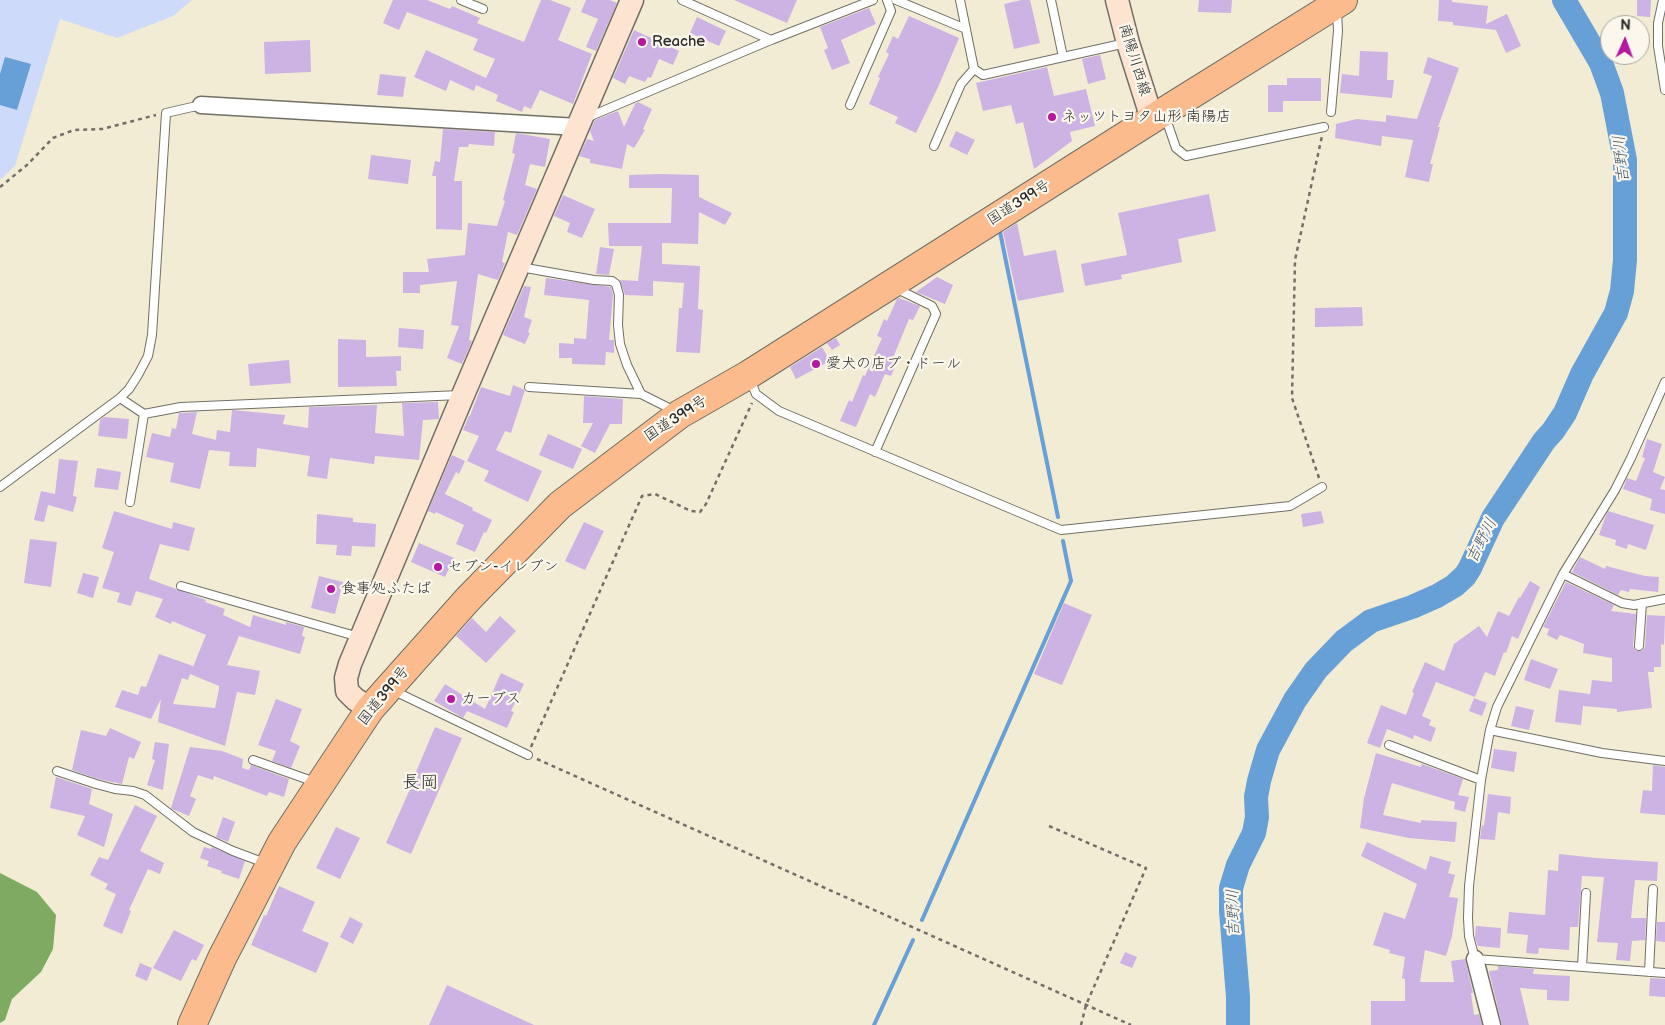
<!DOCTYPE html>
<html>
<head>
<meta charset="utf-8">
<style>
	body { margin:0 }
	#map { position:relative; width:1665px; height:1025px; overflow:hidden; background:#f2ecd5; font-family:"Balsamiq Sans",sans-serif }
	canvas { display:block }
	.north { position:absolute; left:1600px; top:15px; width:50px; height:50px; box-sizing:border-box; background:#fbf7ec; border:1px solid #a8a59f; border-radius:50%; rotate:2deg; font-size:14px; font-weight:700; line-height:20px; text-align:center; color:#2b2b2b }
	.north::after { content:''; display:block; margin:auto; width:18px; height:22px; background:#b5179e; clip-path:polygon(50% 0,100% 100%,50% 72%,0 100%) }
</style>
</head>
<body>
<div id="map">
<canvas width="1665" height="1025"></canvas>
<div class="north">N</div>
</div>
<script>
const c = document.querySelector('canvas').getContext('2d');
c.lineJoin = 'round';
function fillPath(path, color) { c.fillStyle = color; c.fill(path, 'evenodd'); }
const shape = rows => new Path2D(rows.map(r => 'M' + r).join(''));
function trace(path, color, width, dash) { c.strokeStyle = color; c.lineWidth = width; c.lineCap = dash ? 'butt' : 'round'; c.setLineDash(dash || []); c.stroke(path); }
function label(font, color, halo, rows, align = 'center') {
  c.font = font + ' "Balsamiq Sans","Klee One",sans-serif'; c.lineWidth = 4.5; c.setLineDash([]); c.textBaseline = 'middle'; c.strokeStyle = halo; c.fillStyle = color; for (const [text, x, y, turn = 0] of rows) {
    c.save(); c.translate(x, y); c.rotate((+turn || 0) * Math.PI / 180); c.textAlign = isNaN(turn) ? turn : align; if (halo) c.strokeText(text, 0, 0); c.fillText(text, 0, 0); c.restore();
  }
}
fillPath(shape([
	[0,0,192,0,173,16,117,38,60,19,15,166,0,180]
]), '#cedafa');
fillPath(shape([
	[0,873,37,892,56,915,53,949,41,972,12,999,5,1020,0,1023]
]), '#7eaa62');
fillPath(shape([
	[5,57,31,64,17,110,0,105,0,74]
]), '#66a0d6');
trace(shape([
	[1000,232,1058,517],
	[922,920,1071,581,1063,541],
	[874,1025,913,940]
]), '#66a0d6', 4);
trace(shape([
	[1238,1025,1238,997,1231,911,1231,888,1238,865,1254,833,1257,817,1256,797,1259,781,1268,750,1295,700,1316,670,1344,641,1371,621,1412,607,1437,596,1454,586,1465,576,1470,568,1493,518,1544,441,1553,431,1565,413,1582,374,1616,313,1622,291,1625,260,1625,160,1612,93,1601,63,1564,0]
]), '#66a0d6', 24);
fillPath(shape([
	[393,0,427,0,450,9,452,6,480,18,477,23,524,42,541,0,550,0,571,8,558,40,592,54,573,104,540,90,531,109,524,106,522,112,496,101,498,95,476,85,474,91,450,80,446,91,414,77,426,50,486,78,495,59,473,50,478,39,407,12,399,30,383,23],
	[586,0,610,0,617,3,596,51,586,47,598,19,581,12],
	[734,0,797,0,787,23],
	[1021,0,1030,0,1040,43,1014,49,1004,4],
	[1199,0,1232,0,1231,13,1198,12],
	[1439,0,1452,0,1452,2,1488,6,1486,24,1507,14,1521,46,1506,53,1496,30,1453,25,1453,22,1438,21],
	[1637,0,1651,0,1650,17,1637,16],
	[869,8,876,24,841,40,850,63,832,70,824,50,828,48,820,27],
	[909,16,959,38,939,85,916,133,895,123,898,117,869,104,880,78,878,77,889,54,886,52,893,36,898,39],
	[697,17,726,31,719,46,690,33],
	[634,30,679,51,673,65,659,59,651,78,648,77,645,82,629,76,625,84,613,78],
	[310,40,311,72,265,74,264,42],
	[1360,51,1388,52,1387,80,1394,80,1392,98,1340,93,1342,74,1359,76],
	[1100,55,1106,79,1088,84,1082,59],
	[1428,57,1459,68,1438,127,1440,127,1430,164,1433,164,1429,182,1405,177,1413,140,1382,136,1381,146,1335,138,1336,124,1357,119,1386,122,1386,115,1417,119,1432,76,1423,73],
	[1047,67,1054,96,1086,89,1095,126,1070,132,1072,141,1034,169,1023,122,1016,124,1011,105,983,111,976,83],
	[380,74,406,77,403,97,377,95],
	[1287,78,1321,78,1321,101,1283,101,1283,112,1268,112,1268,85,1287,85],
	[638,102,652,109,643,129,645,130,634,148,627,144,622,169,590,163,590,159,579,156,587,139,594,141,590,131,595,120,618,111,624,127,635,104],
	[443,129,495,132,494,146,469,144,468,147,459,147,454,181,462,181,462,230,436,229,436,176,432,176,435,161,440,162],
	[956,131,975,140,967,155,949,146],
	[516,133,550,139,545,167,530,164,525,185,537,189,517,235,508,232,502,262,505,263,498,280,478,274,469,340,472,341,462,364,447,358,459,326,451,325,457,281,420,285,420,293,403,293,403,272,429,272,427,259,465,255,468,223,497,226,505,201,503,200,515,154,512,153],
	[371,155,411,160,408,184,368,179],
	[661,174,699,175,699,197,732,213,725,225,699,212,698,244,662,243,662,264,700,266,698,309,703,310,700,353,676,352,679,308,682,308,684,283,653,281,653,296,625,295,620,280,638,281,642,246,609,246,608,223,671,223,672,188,629,188,629,175],
	[1209,194,1216,231,1178,239,1182,262,1121,275,1122,279,1085,286,1081,264,1127,255,1118,213],
	[563,195,595,209,582,238,567,232,570,223,554,216],
	[1017,223,1024,256,1056,250,1064,292,1018,301,1003,232],
	[600,247,614,249,609,275,596,274],
	[937,277,953,285,945,304,916,292],
	[546,278,611,287,613,295,609,340,614,340,614,353,606,352,605,365,572,364,572,358,559,358,559,343,574,344,574,338,586,339,589,300,544,295],
	[524,286,531,287,524,317,532,320,528,332,530,333,525,344,503,335],
	[899,298,920,306,913,320,909,319,892,360,897,362,891,376,885,374,875,397,870,394,856,427,840,421,849,400,852,402,863,375,865,376,882,338,877,336,884,319,887,321,897,299],
	[1362,307,1363,326,1315,327,1315,308],
	[399,328,424,330,423,349,398,347],
	[836,338,840,345,832,350,827,343],
	[338,339,366,340,366,357,401,356,401,371,396,371,397,386,338,387],
	[822,347,830,361,796,379,790,367],
	[289,360,291,383,250,386,248,364],
	[513,385,525,390,511,433,505,431,496,450,542,471,528,502,484,481,489,471,467,461,479,436,463,430,469,416,470,416,481,387,510,396],
	[584,396,623,399,622,424,610,424,595,453,581,446,593,423,583,423],
	[438,402,439,419,423,420,419,460,375,456,374,464,330,458,327,479,307,476,310,456,257,448,256,467,229,466,230,452,209,450,200,489,170,482,174,463,146,457,152,433,170,437,172,428,176,429,179,413,182,413,197,412,192,434,216,440,217,430,230,432,232,410,285,415,283,424,308,428,309,407,377,405,375,433,404,436,402,403],
	[104,417,129,419,127,439,98,436,100,420],
	[548,434,582,449,573,469,539,455],
	[1647,439,1662,444,1653,472,1665,477,1660,489,1665,490,1665,514,1650,510,1652,499,1623,489,1627,478,1636,481,1645,458,1642,457],
	[452,455,465,461,459,474,456,472,445,494,473,508,472,510,492,520,486,533,484,532,475,552,456,544,464,525,436,512,435,514,428,511],
	[59,459,78,461,73,496,77,497,73,512,48,505,44,522,34,520,41,491,55,494],
	[97,468,121,472,118,490,94,487],
	[114,511,172,529,173,522,195,528,189,551,160,544,149,579,206,600,205,602,225,609,223,615,250,627,253,615,286,625,286,622,304,627,302,636,305,637,300,654,239,636,227,665,260,671,255,695,237,692,225,746,158,722,161,699,151,719,115,707,122,690,138,695,141,686,146,687,159,654,193,666,188,680,182,678,173,704,215,708,219,689,219,686,190,674,206,635,172,621,171,624,155,617,163,599,136,591,131,606,117,602,120,593,102,588,114,552,102,548],
	[1321,511,1324,523,1303,527,1301,514],
	[1608,511,1654,525,1646,550,1628,544,1627,549,1615,545,1616,540,1599,535,1605,518],
	[317,514,353,518,353,522,376,524,375,547,352,546,351,556,336,555,337,545,316,544],
	[584,522,604,531,585,570,565,561],
	[30,539,57,542,51,587,24,583],
	[419,543,454,558,445,577,411,562],
	[1580,557,1605,569,1606,566,1645,576,1659,577,1658,592,1630,589,1629,592,1621,590,1618,595,1572,572],
	[83,573,99,577,93,598,77,593],
	[319,576,343,582,335,614,311,608],
	[1530,581,1540,587,1518,639,1512,636,1506,653,1504,652,1495,676,1485,672,1475,697,1436,682,1422,716,1431,720,1429,725,1436,728,1431,742,1414,735,1413,739,1387,729,1380,748,1367,743,1381,705,1406,715,1414,693,1412,692,1425,662,1444,671,1454,644,1479,626,1487,637,1498,611,1509,616,1519,597,1520,598],
	[1566,582,1614,605,1611,611,1636,614,1633,646,1636,651,1642,651,1645,647,1647,615,1665,616,1664,645,1661,644,1661,667,1654,667,1654,672,1648,672,1652,708,1617,712,1617,709,1583,706,1581,725,1555,722,1559,690,1590,694,1592,680,1612,682,1612,658,1583,653,1584,644,1560,635,1557,640,1547,635,1549,629,1543,627],
	[1064,603,1092,615,1062,685,1034,674],
	[500,616,516,631,486,663,456,636,472,618,486,632],
	[1531,659,1558,669,1550,689,1524,680],
	[501,673,524,684,511,711,514,712,507,728,467,711,463,718,434,701,445,684,485,709],
	[1474,698,1487,703,1482,716,1469,711],
	[276,699,302,709,290,741,300,746,291,768,272,761,276,751,258,745],
	[1516,706,1534,710,1529,730,1511,726],
	[435,727,462,738,411,854,386,843,414,780,413,779],
	[110,728,141,742,134,759,129,757,122,784,98,779,72,770,81,730,106,736],
	[155,742,169,744,163,790,147,785,155,760,152,759],
	[190,747,222,751,243,759,242,768,249,770,251,765,289,779,284,797,269,792,267,796,214,776,213,780,198,775,190,796,196,799,189,816,172,809,171,808],
	[1494,749,1517,752,1514,772,1491,768],
	[1376,753,1421,767,1422,764,1463,779,1458,795,1469,797,1465,812,1454,809,1455,802,1392,783,1383,815,1421,823,1421,820,1457,822,1455,842,1409,838,1360,828,1364,798],
	[1653,765,1665,767,1665,815,1640,813,1643,790,1652,791],
	[56,777,92,789,89,804,113,814,104,847,77,835,85,816,50,808],
	[1488,794,1511,797,1510,814,1498,812,1495,840,1480,839,1482,825,1484,826],
	[135,805,157,816,140,851,164,863,160,874,148,869,129,910,131,911,122,934,103,926,116,894,105,889,108,884,90,875,99,857,108,860],
	[223,817,235,822,228,842,216,837],
	[336,827,360,838,340,879,316,868],
	[1367,842,1426,870,1430,856,1451,862,1448,873,1455,875,1449,897,1458,898,1452,936,1446,956,1425,950,1420,982,1454,982,1451,961,1465,959,1473,993,1471,993,1474,1015,1479,1014,1482,1025,1371,1025,1371,1001,1405,1001,1405,979,1402,978,1405,957,1389,953,1390,950,1373,945,1384,912,1405,919,1417,884,1361,856],
	[204,847,211,849,212,847,245,861,239,879,221,873,222,871,207,866,209,861,200,858],
	[1559,854,1596,858,1658,862,1657,881,1635,880,1631,918,1646,918,1645,940,1632,941,1630,961,1616,960,1618,943,1597,942,1604,877,1582,876,1578,927,1570,927,1569,950,1539,948,1538,954,1526,953,1528,935,1507,933,1509,912,1545,915,1548,870,1558,871],
	[279,886,315,902,302,931,329,943,316,973,251,945,264,915,266,916],
	[350,917,363,924,353,944,340,937],
	[1657,922,1665,922,1665,942,1656,941],
	[1476,926,1501,928,1500,948,1478,946,1475,938],
	[174,930,204,945,196,961,192,959,181,981,153,968],
	[1125,952,1137,957,1132,968,1120,963],
	[140,963,152,968,147,981,135,976],
	[1498,966,1534,969,1533,974,1570,976,1569,1001,1547,1000,1547,990,1520,988,1529,1025,1502,1025,1489,971,1498,970],
	[1650,978,1665,979,1665,997,1649,996],
	[447,985,534,1025,429,1025]
]), '#ccb3e4');
const lane = shape([
	[461,0,483,9],
	[682,0,771,40],
	[896,0,966,29],
	[960,0,974,69,983,75,1126,43],
	[1051,0,1063,57],
	[1663,0,1658,23,1658,46,1665,90],
	[850,105,891,11,887,0],
	[1331,112,1338,31,1337,11],
	[1165,116,1176,148,1186,156,1324,127],
	[586,118,771,40,873,0],
	[934,146,961,84,974,69],
	[520,267,594,280,612,281,616,284,619,295,618,325,620,344,627,365,641,394],
	[750,379,756,394,779,411,1061,530,1290,506,1322,487],
	[1665,382,1631,458,1615,490,1563,574,1497,707,1490,730,1481,780,1469,886,1468,918,1469,936,1475,959,1665,973],
	[529,387,641,394,675,411],
	[120,398,144,414,181,407,460,395],
	[875,452,936,314,932,306,895,288],
	[0,487,120,398,129,389,138,375,148,356,152,335,166,113,201,105],
	[130,502,144,414],
	[1563,574,1622,603,1634,605,1665,599],
	[181,586,359,637],
	[1639,646,1642,603],
	[392,690,528,755],
	[1490,730,1602,753,1665,761],
	[1389,745,1481,780],
	[253,760,315,782],
	[57,771,96,784,115,789,133,791,145,795,193,832,233,851,265,863],
	[1582,967,1586,893],
	[1649,972,1653,889]
]);
const street = shape([
	[201,105,578,127],
	[1475,959,1492,1025]
]);
const secondary = shape([
	[1117,0,1128,43,1152,119],
	[370,709,355,699,347,691,346,678,350,664,463,395,632,0]
]);
const highway = shape([
	[192,1025,222,958,282,842,370,709,468,599,560,505,680,414,748,375,1152,119,1343,0]
]);
trace(lane, '#716f66', 10);
trace(street, '#716f66', 19);
trace(secondary, '#716f66', 25);
trace(highway, '#716f66', 30);
trace(shape([
	[0,187,27,165,53,138,74,130,102,129,156,115],
	[1319,478,1292,398,1295,260,1322,136],
	[531,747,642,496,655,494,691,511,700,512,706,504,752,403],
	[537,759,1131,1025],
	[1049,826,1146,868,1086,1005,1081,1025]
]), '#716f66', 2.5, [4, 4]);
trace(lane, '#fff', 8);
trace(street, '#fff', 16);
trace(secondary, '#fde4d1', 22);
trace(highway, '#fbbb8c', 28);
for (const [x, y, r, color] of [
	[642,42,5,"#b5179e"],
	[1052,117,5,"#b5179e"],
	[816,364,5,"#b5179e"],
	[438,567,5,"#b5179e"],
	[331,589,5,"#b5179e"],
	[451,699,5,"#b5179e"]
]) { const dot = new Path2D(); dot.arc(x, y, r, 0, 2 * Math.PI); c.fillStyle = color; c.fill(dot); trace(dot, '#fbf7ec', 2); }
label('15px', '#2b2b2b', '#fbf7ec', [
	["Reache",652,42],
	["ネッツトヨタ山形 南陽店",1062,117],
	["愛犬の店プ・ドール",826,364],
	["セブン-イレブン",448,567],
	["食事処ふたば",341,589],
	["カーブス",461,699]
], 'left');
label('15px', '#2b2b2b', '#fbf7ec', [
	["南陽川西線",1134,60,73],
	["国道399号",1019,203,-32],
	["国道399号",676,419,-33],
	["国道399号",384,696,-51]
]);
label('italic 16px', '#435a6f', '#fbf7ec', [
	["吉野川",1622,159,-96],
	["吉野川",1482,541,-63],
	["吉野川",1234,913,-91]
]);
label('18px', '#2b2b2b', '#fbf7ec', [
	["長岡",420,783]
]);
</script>
</body>
</html>
